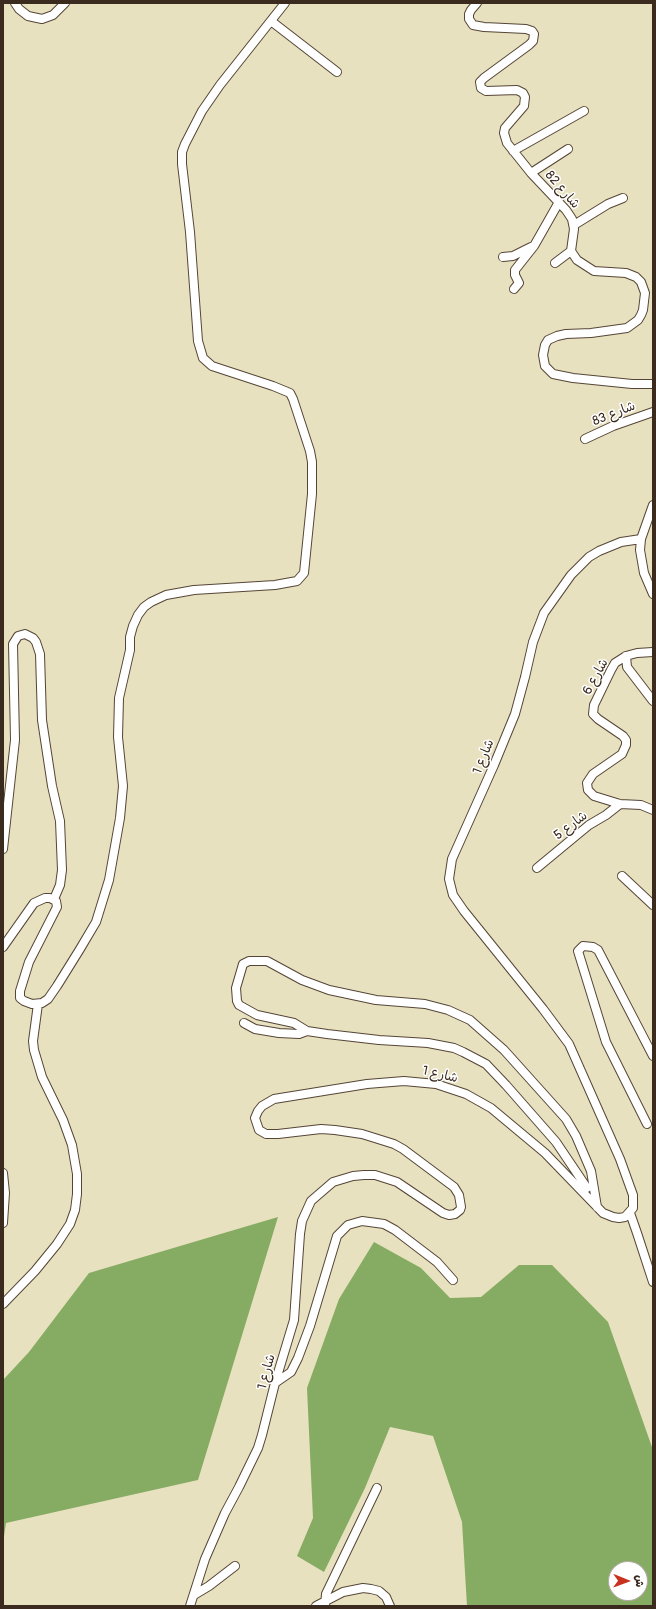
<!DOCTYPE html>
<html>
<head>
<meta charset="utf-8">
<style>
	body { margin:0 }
	#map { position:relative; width:656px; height:1609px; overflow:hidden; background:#e8e1bf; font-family:Pangolin,"Playpen Sans Arabic",sans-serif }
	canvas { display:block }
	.frame { position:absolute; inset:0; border:4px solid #3b2a1e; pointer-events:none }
	.north { position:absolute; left:608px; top:1561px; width:40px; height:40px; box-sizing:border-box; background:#fff; border:1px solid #b1aaa5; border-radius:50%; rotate:91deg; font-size:11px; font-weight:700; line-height:16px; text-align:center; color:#3b2a1e }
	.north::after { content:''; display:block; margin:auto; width:14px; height:18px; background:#c8321e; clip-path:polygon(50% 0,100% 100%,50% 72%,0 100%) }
</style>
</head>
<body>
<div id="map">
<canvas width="656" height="1609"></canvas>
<div class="frame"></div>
<div class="north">ش</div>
</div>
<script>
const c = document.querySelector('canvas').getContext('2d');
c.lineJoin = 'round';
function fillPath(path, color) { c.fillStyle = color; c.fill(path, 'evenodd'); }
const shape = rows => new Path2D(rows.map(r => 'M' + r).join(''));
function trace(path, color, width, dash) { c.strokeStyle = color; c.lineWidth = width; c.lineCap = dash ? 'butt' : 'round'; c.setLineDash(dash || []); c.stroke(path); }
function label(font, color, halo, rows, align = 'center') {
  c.font = font + ' Pangolin,"Playpen Sans Arabic",sans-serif'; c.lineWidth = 3; c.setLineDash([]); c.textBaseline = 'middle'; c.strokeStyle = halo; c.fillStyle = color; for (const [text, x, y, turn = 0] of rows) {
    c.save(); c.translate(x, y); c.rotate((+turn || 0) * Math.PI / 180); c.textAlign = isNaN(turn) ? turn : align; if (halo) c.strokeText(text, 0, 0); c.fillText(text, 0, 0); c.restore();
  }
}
fillPath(shape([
	[278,1217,198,1480,6,1523,3,1543,3,1380,29,1352,89,1273],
	[374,1242,421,1268,450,1298,481,1297,519,1265,552,1265,608,1322,653,1450,653,1606,467,1606,462,1522,433,1436,390,1427,365,1488,324,1572,297,1556,313,1518,307,1388,339,1299],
	[616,1569,640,1569,640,1593,616,1593]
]), '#86ac63');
const minor = shape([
	[15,3,19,9,28,16,42,19,53,15,65,3],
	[477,3,471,10,469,14,469,19,473,25,484,27,526,29,532,31,534,34,533,41,529,45,484,78,480,82,481,88,486,91,517,90,523,93,525,97,524,106,505,128,504,133,507,143,531,173,566,210,572,219,574,229,571,251,577,260,594,271,626,273,636,277,641,282,645,293,643,310,641,315,638,320,627,328,591,333,566,334,557,336,548,340,545,345,543,355,545,366,553,374,573,378,632,384,653,384],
	[271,21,337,72],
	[513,151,584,111],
	[531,173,568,149],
	[574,225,608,204,623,198],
	[503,257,513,256,531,247],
	[555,263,571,251],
	[514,289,519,283,515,275,515,270,534,246,559,202],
	[585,439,613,426,653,412],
	[653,505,641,539,640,550,644,573,653,594],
	[653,652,637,653,626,656,615,663,611,670,594,705,593,714,598,719,623,736,626,740,626,745,622,754,593,774,587,783,588,790,594,796,620,804,641,805,653,810],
	[626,656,627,667,653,701],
	[3,849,15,740,13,644,18,636,25,634,33,638,36,642,40,654,42,720,52,786,60,821,62,870,60,885,54,899],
	[537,868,589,825,606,815,620,804],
	[622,876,653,905],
	[3,947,34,903,45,898,50,898,56,901,57,907,29,962,20,991,20,998,24,1001,32,1004,42,1003,48,999,57,986,80,949,96,922,109,880,120,818,123,786,118,737,119,698,130,650,130,637,133,626,138,615,144,607,151,602,166,595,194,590,275,585,297,581,304,573,312,494,312,462,310,451,293,399,290,393,273,386,212,366,203,358,198,341,190,232,182,164,182,152,185,144,202,111,220,85,285,3],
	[244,1023,255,1029,279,1033,299,1034,307,1031,327,1034,379,1040,428,1043,454,1048,463,1052,486,1064,506,1085,556,1142,587,1188],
	[307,1031,294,1023,257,1015,239,1005,237,1001,236,988,243,964,249,961,267,961,302,980,329,990,376,1000,425,1004,448,1010,470,1020,504,1050,566,1119,576,1136,591,1171,597,1207],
	[647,1124,606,1042,578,951,583,946,593,947,598,950,653,1056],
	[3,1173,5,1193,3,1223],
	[630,1213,637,1233,653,1282],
	[3,1304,35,1271,57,1244,70,1224,75,1210,77,1194,77,1174,72,1145,63,1120,42,1077,34,1050,33,1041,38,1004],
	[275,1383,291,1372,298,1358,310,1326,337,1236,348,1225,362,1221,384,1224,395,1230,437,1262,453,1280],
	[194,1595,209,1586,235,1566],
	[190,1606,205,1559,225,1513,239,1487,258,1448,262,1435,275,1383,294,1320,300,1234,302,1221,311,1201,333,1182,353,1176,364,1175,375,1175,397,1182,443,1213,449,1215,455,1214,460,1210,461,1207,459,1195,454,1187,403,1149,394,1144,362,1134,335,1130,321,1129,278,1134,266,1134,259,1130,255,1118,258,1111,262,1106,274,1099,367,1084,404,1081,436,1084,466,1094,491,1108,545,1153,603,1213,613,1217,619,1218,625,1217,633,1208,633,1195,620,1159,569,1044,543,1009,464,911,453,895,449,879,452,859,494,765,515,714,525,677,533,642,544,613,571,575,589,557,599,551,621,542,641,539],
	[316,1606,343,1592,363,1588,371,1589,379,1591,386,1597,390,1606],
	[325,1606,326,1594,377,1488]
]);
trace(minor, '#554536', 10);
trace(minor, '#fff', 8);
label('13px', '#3b2a1e', '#fff', [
	["شارع 82",562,190,49],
	["شارع 83",614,414,-22],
	["شارع 6",596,677,-61],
	["شارع 1",484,757,-68],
	["شارع 5",571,826,-37],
	["شارع 1",440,1075,13],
	["شارع 1",267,1372,-75]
]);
</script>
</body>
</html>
